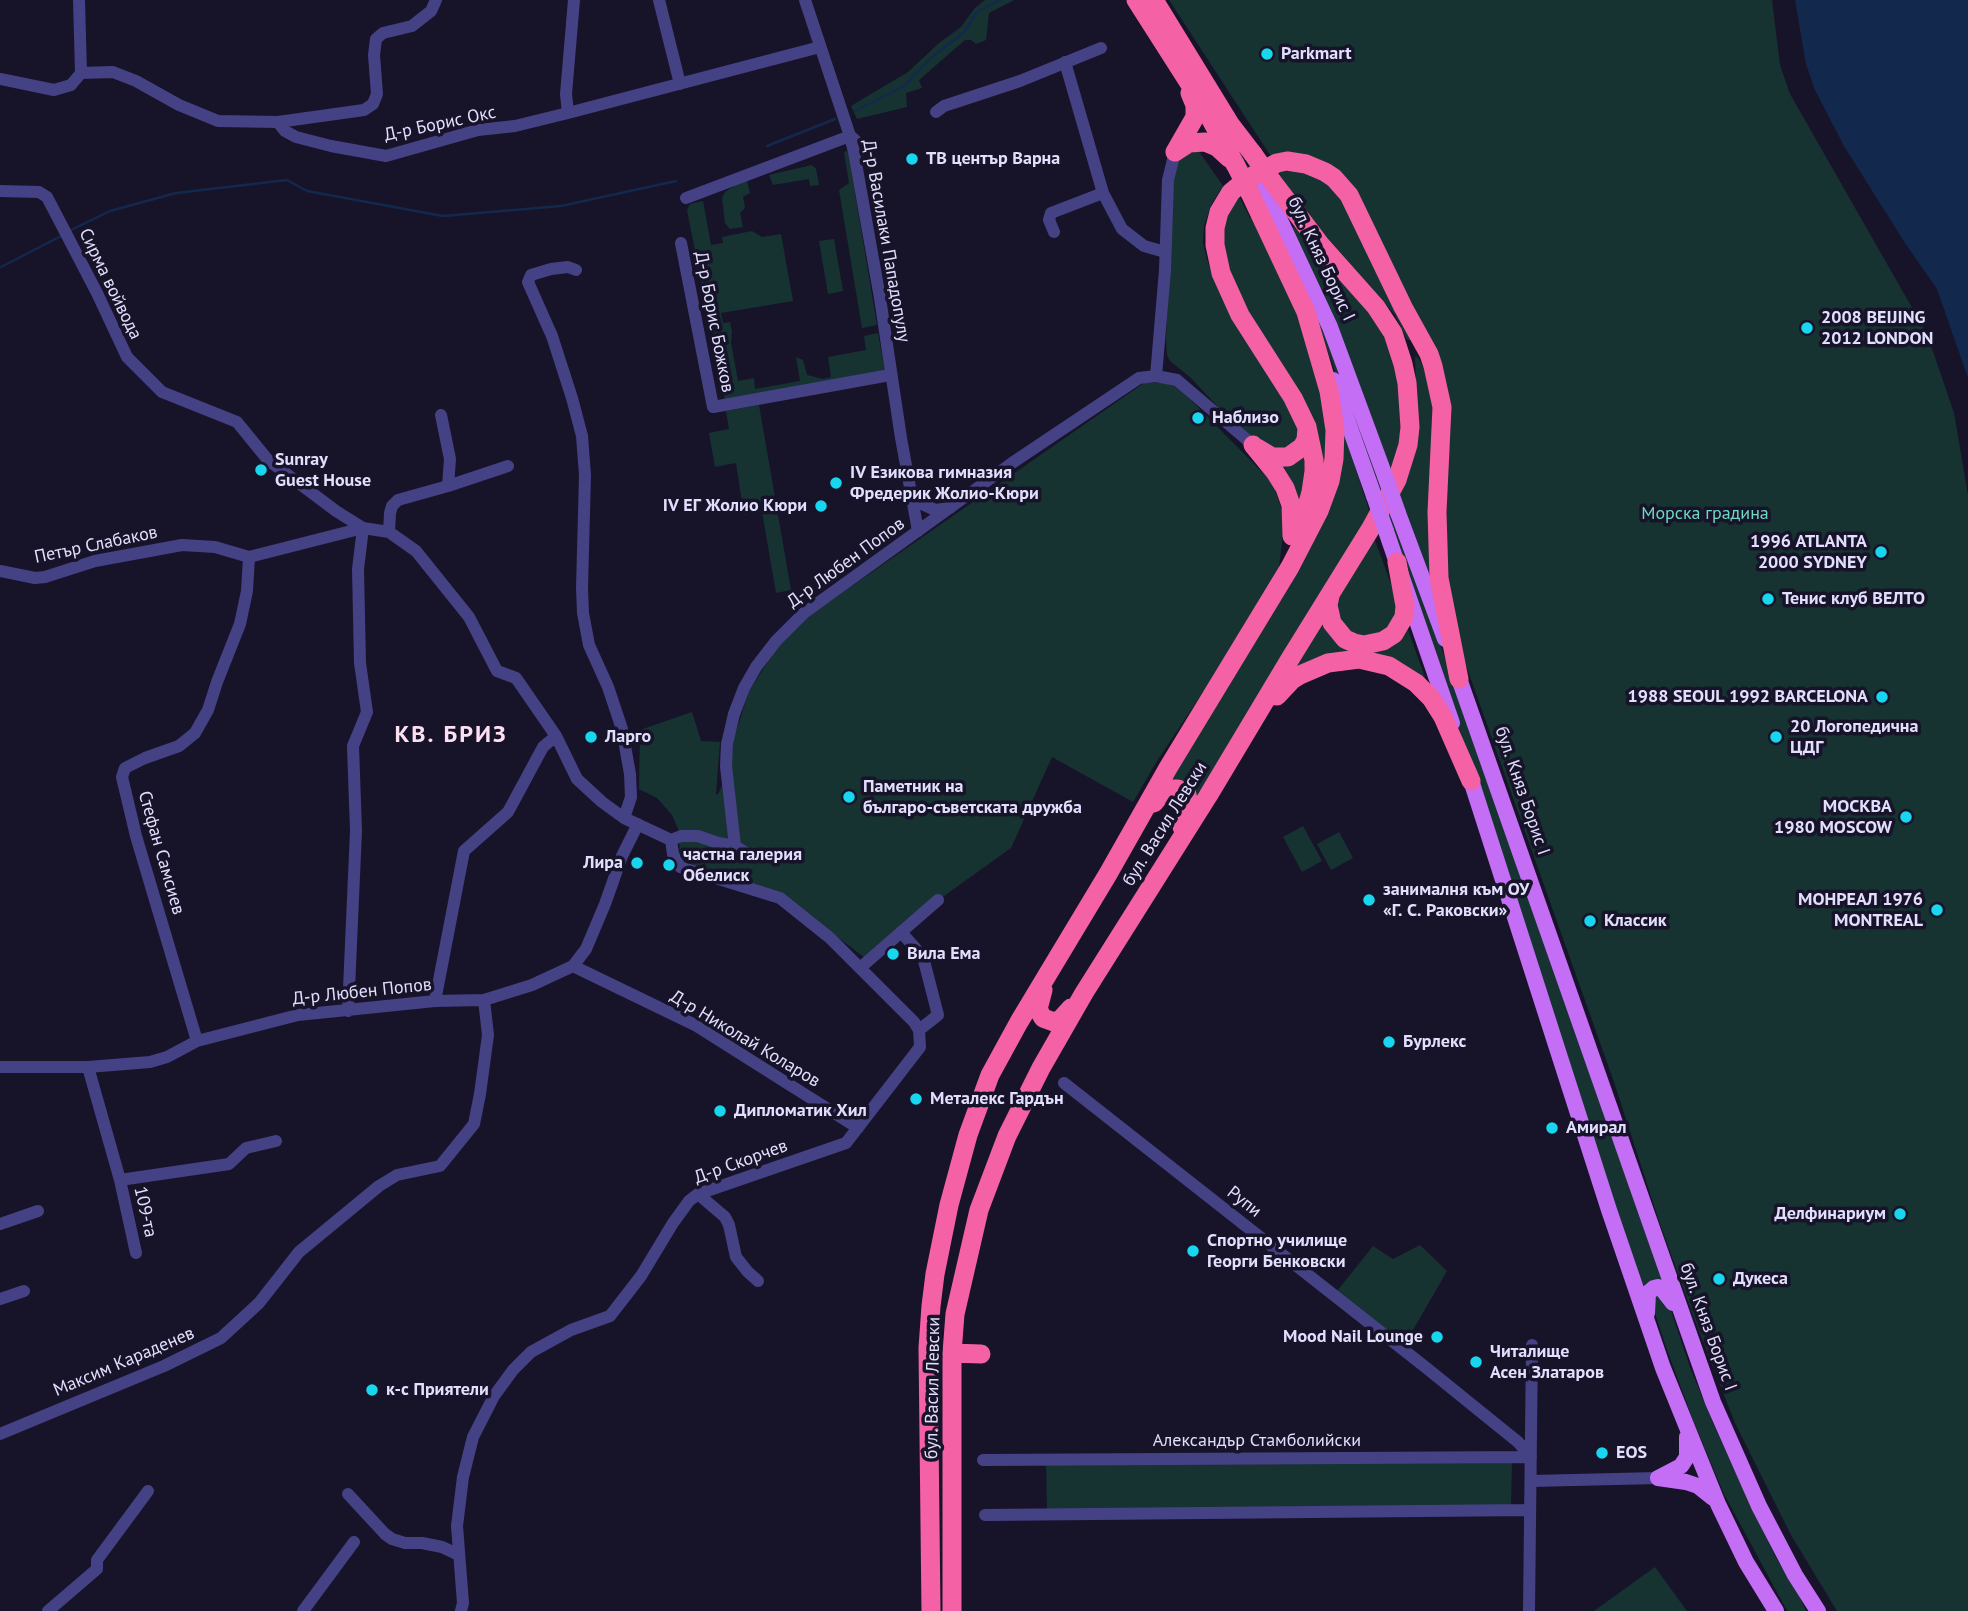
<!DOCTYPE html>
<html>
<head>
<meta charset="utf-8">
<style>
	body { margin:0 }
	canvas { display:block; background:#171329 }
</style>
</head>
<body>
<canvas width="1968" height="1611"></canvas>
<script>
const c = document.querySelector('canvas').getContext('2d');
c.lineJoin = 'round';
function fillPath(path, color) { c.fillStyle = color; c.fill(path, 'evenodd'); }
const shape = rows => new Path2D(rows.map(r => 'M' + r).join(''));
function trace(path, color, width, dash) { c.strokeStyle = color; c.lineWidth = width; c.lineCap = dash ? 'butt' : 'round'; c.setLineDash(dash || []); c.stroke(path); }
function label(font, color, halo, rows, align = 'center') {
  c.font = font + ' "PT Sans",sans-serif'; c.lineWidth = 7; c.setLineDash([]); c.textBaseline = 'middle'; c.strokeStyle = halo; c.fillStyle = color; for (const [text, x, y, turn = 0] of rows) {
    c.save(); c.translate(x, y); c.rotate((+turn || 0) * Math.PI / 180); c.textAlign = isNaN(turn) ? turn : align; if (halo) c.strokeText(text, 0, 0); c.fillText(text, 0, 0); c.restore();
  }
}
fillPath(shape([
	[985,0,1014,0,989,13,986,40,976,44,971,40,965,40,919,80,922,88,906,93,907,107,857,119,851,106,908,72,939,43,961,27,975,8],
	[1148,0,1236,143,1292,253,1313,300,1481,755,1662,1278,1660,1281,1652,1280,1644,1285,1640,1285,1431,642,1331,360,1313,315],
	[1169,0,1772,0,1780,65,1790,94,1927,334,1954,413,1968,495,1968,1611,1837,1611,1791,1535,1735,1423,1694,1318,1659,1221,1614,1082,1457,640,1445,563,1449,414,1351,190,1272,158],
	[1198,150,1223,186,1211,205,1204,226,1203,243,1208,263,1218,288,1300,420,1298,443,1272,452,1229,419,1191,378,1170,361,1167,355,1166,341,1173,171,1183,152],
	[848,151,877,325,862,328,839,190,849,183,844,152],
	[812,165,816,169,819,185,810,186,809,179,773,185,769,175],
	[1313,170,1343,195,1411,340,1408,340,1406,338,1395,315,1385,303,1320,229,1282,180,1279,171],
	[747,181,750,193,743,197,745,208,740,213,743,227,730,229,725,223,722,198,725,192,737,184],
	[1237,192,1250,218,1254,217,1299,319,1321,380,1328,460,1320,469,1248,322,1217,236],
	[703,201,711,245,723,243,722,237,752,231,762,237,781,234,793,301,721,313,723,323,730,322,732,332,731,343,738,381,754,378,755,389,800,381,796,357,803,360,807,375,823,379,831,377,828,357,866,350,864,336,878,333,885,371,725,401,687,210,690,204],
	[1291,227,1297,227,1365,305,1385,335,1403,400,1399,445,1391,470,1340,336],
	[834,239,843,291,828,294,819,241],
	[1416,356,1419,359,1427,375,1434,398,1436,597,1397,489,1417,416,1415,357],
	[1173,382,1273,483,1285,520,1279,566,1211,680,1157,761,1133,802,1052,757,1011,848,930,906,869,961,782,895,696,866,680,858,679,831,672,815,657,798,639,789,640,730,692,712,701,741,720,742,716,794,718,794,730,770,734,738,749,691,774,652,806,618,1144,383],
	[759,405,791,590,776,593,762,512,744,515,736,463,715,467,709,433,729,429,726,411],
	[1344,433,1370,513,1194,802,1169,783,1243,652],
	[1307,447,1299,517,1278,466],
	[1373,535,1399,606,1386,634,1350,638,1331,607],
	[1322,616,1348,647,1348,652,1285,679],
	[1406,624,1428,686,1359,648],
	[1303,826,1322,861,1302,872,1283,837],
	[1339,832,1353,858,1331,870,1317,844],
	[1420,1245,1447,1271,1402,1349,1334,1295,1373,1246,1393,1259],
	[1657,1293,1667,1299,1691,1370,1715,1428,1775,1556,1799,1595,1806,1611,1788,1611,1785,1607,1724,1494,1693,1420,1666,1347,1654,1310,1653,1295],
	[1512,1460,1511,1507,1047,1511,1046,1462],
	[1655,1567,1687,1611,1594,1611]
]), '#163332');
fillPath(shape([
	[1795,0,1968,0,1968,378,1937,289,1905,243,1844,146,1815,90,1806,64]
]), '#13284d');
trace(shape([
	[855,111,903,87,931,58,964,32,977,12,1001,0],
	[767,146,835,119],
	[69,231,110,211,176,193,287,180,307,191,443,216,561,206,676,181],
	[1,267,63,235]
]), '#13284d', 2.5);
trace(shape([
	[79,0,81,73],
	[659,0,680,84],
	[805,0,850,136,854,152,880,298,901,438,918,531],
	[1065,62,1103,193,1122,229,1144,246,1165,252],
	[0,79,54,90,71,85,81,73,113,72,136,81,179,105,218,121,278,122,285,131,296,137,331,146,386,156,478,130,515,126,568,113,820,47],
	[936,112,944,106,1020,81,1101,48],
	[568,113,566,94,574,0],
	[278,122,364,110,373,104,377,94,374,55,376,39,383,33,412,26,431,11,436,0],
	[0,191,39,192,47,197,97,293,127,357,162,392,237,422,268,460,336,511,363,528,389,532,416,551,469,617,497,671,516,678,556,736,577,779,602,802,624,818,671,840],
	[686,198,850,136,855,140],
	[1054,232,1049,220,1051,213,1103,193],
	[681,243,713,407,890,375],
	[576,270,568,267,551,269,531,275,528,282,552,336,572,398,582,436,585,475,582,588,583,613,589,645,608,687,622,729,630,774,631,797,624,818],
	[1156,376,1165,270,1168,180,1175,152],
	[441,415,450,459,448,486],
	[911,494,920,503,935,510,950,508],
	[389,532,390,513,392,506,398,500,448,486,508,466],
	[0,571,35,578,45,577,95,561,182,545,215,547,249,557,363,528,358,569,360,663,367,712,353,746,356,831,348,1011],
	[671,840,681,836,698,836,718,843,735,846,746,853],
	[735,846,726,766,727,744,734,714,744,688,756,667,776,641,804,613,1012,463,1139,378,1156,376,1177,380,1253,445],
	[901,932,923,957,938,1015,919,1030],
	[573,966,695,1025,858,1128],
	[860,968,938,900],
	[435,1001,464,851,508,812,543,747,556,736],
	[197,1041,136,836,122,777,125,768,145,758,179,746,195,733,208,710,217,682,240,624,247,591,249,557],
	[0,1067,88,1067,150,1062,167,1057,197,1041,298,1015,435,1001,484,1000,532,985,573,966,586,949,605,904,622,856,638,824],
	[88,1067,120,1180,229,1164,246,1148,276,1141],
	[1064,1083,1424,1366,1518,1442,1531,1457],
	[120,1180,136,1253],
	[698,1194,725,1217,729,1225,736,1257,748,1272,758,1281],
	[0,1224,38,1211],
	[0,1299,24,1291],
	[0,1434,164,1366,221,1338,259,1303,299,1252,379,1186,397,1175,440,1166,474,1124,480,1094,488,1035,484,1000],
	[983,1460,1531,1457],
	[1531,1481,1658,1478],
	[348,1494,385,1534,392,1539,405,1543,422,1543,442,1547,459,1555],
	[985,1515,1530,1510],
	[48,1611,97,1569,97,1560,148,1491],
	[303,1611,354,1542],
	[461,1611,463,1603,457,1526,463,1477,473,1437,494,1396,513,1370,531,1352,571,1330,610,1316,641,1276,673,1223,689,1201,698,1194,846,1143,920,1047,919,1030,914,1022,830,938,780,898,680,867,673,854,671,840],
	[1529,1611,1532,1345]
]), '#454185', 12);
trace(shape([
	[1264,186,1330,327,1385,476],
	[1333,380,1374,496],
	[1398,513,1445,639],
	[1386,531,1452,723],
	[1456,670,1713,1402,1759,1506,1795,1575,1818,1611],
	[1468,771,1609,1210,1663,1368,1718,1504,1746,1562,1776,1611],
	[1647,1313,1648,1293,1654,1288,1658,1287,1662,1289,1673,1303],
	[1658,1478,1681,1466,1687,1457,1687,1437],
	[1658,1478,1686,1482,1698,1486,1713,1498]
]), '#c46df5', 16);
trace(shape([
	[1136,0,1203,105,1235,164],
	[1154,0,1230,124,1253,154],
	[1175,152,1195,117,1195,105,1190,93],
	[1175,152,1189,143,1205,142,1217,147,1229,158],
	[1253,445,1275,472,1285,488,1291,505,1292,536],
	[1257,448,1272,457,1288,457,1302,447,1306,440,1307,428],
	[1302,525,1311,492,1314,471,1314,460,1307,427,1293,398,1240,315,1221,273,1215,245,1215,228,1219,212,1231,192,1247,179,1277,163,1287,161,1306,164,1325,172,1334,178,1349,195,1403,307,1429,354,1433,366,1442,407,1437,512,1439,578,1459,679],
	[1330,596,1328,605,1332,623,1345,639,1354,643,1364,645,1383,641,1394,634,1404,617,1405,606,1397,562],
	[1277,696,1292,680,1300,675,1328,663,1359,659,1389,666,1416,683,1431,698,1443,717,1471,781],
	[1154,803,1164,791,1168,789,1178,789,1183,791,1187,795,1189,806,1182,827],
	[1043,990,1038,1009,1043,1018,1054,1022,1061,1019,1071,1008],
	[952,1353,981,1354],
	[931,1611,928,1348,931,1306,935,1274,949,1205,968,1135,990,1075,1019,1022,1108,874,1168,768,1290,567,1319,511,1330,481,1334,459,1335,430,1329,391,1306,312,1250,193],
	[952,1611,952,1353,955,1314,979,1210,1007,1136,1041,1068,1084,993,1208,796,1290,659,1371,528,1397,480,1408,445,1410,427,1407,383,1403,364,1393,333,1376,307,1320,244,1272,181]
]), '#f461a5', 19);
trace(shape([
	[1385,476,1398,513],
	[1374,496,1386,531]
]), '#c46df5', 16);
trace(shape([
	[1253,154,1272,181],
	[1235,164,1250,193]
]), '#f461a5', 19);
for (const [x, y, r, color] of [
	[1267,54,7,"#18d6ee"],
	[912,159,7,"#18d6ee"],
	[1807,328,7,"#18d6ee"],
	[1198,418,7,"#18d6ee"],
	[261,470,7,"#18d6ee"],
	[836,483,7,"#18d6ee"],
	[821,506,7,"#18d6ee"],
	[1881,552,7,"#18d6ee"],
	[1768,599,7,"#18d6ee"],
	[1882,697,7,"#18d6ee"],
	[591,737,7,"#18d6ee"],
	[1776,737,7,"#18d6ee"],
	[849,797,7,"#18d6ee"],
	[1906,817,7,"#18d6ee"],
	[637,863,7,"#18d6ee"],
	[669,865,7,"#18d6ee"],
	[1369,900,7,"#18d6ee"],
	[1937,910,7,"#18d6ee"],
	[1590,921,7,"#18d6ee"],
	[893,954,7,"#18d6ee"],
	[1389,1042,7,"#18d6ee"],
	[916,1099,7,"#18d6ee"],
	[720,1111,7,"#18d6ee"],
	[1552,1128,7,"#18d6ee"],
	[1900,1214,7,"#18d6ee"],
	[1193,1251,7,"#18d6ee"],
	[1719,1279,7,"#18d6ee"],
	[1437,1337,7,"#18d6ee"],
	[1476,1362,7,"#18d6ee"],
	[372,1390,7,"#18d6ee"],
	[1602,1453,7,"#18d6ee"]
]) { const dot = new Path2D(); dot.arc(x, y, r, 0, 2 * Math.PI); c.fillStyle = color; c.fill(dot); trace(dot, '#171329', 2.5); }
label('bold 18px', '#e2defd', '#171329', [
	["Parkmart",1281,54],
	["ТВ център Варна",926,159],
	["2008 BEIJING",1821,318],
	["2012 LONDON",1821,339],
	["Наблизо",1212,418],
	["Sunray",275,460],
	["Guest House",275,481],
	["IV Езикова гимназия",850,473],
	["Фредерик Жолио-Кюри",850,494],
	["IV ЕГ Жолио Кюри",807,506,"right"],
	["1996 ATLANTA",1867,542,"right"],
	["2000 SYDNEY",1867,563,"right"],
	["Тенис клуб ВЕЛТО",1782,599],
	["1988 SEOUL 1992 BARCELONA",1868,697,"right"],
	["20 Логопедична",1790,727],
	["ЦДГ",1790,748],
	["Ларго",605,737],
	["Паметник на",863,787],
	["българо-съветската дружба",863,808],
	["МОСКВА",1892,807,"right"],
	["1980 MOSCOW",1892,828,"right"],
	["частна галерия",683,855],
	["Обелиск",683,876],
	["Лира",623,863,"right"],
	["занималня към ОУ",1383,890],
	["«Г. С. Раковски»",1383,911],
	["МОНРЕАЛ 1976",1923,900,"right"],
	["MONTREAL",1923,921,"right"],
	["Классик",1604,921],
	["Вила Ема",907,954],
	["Бурлекс",1403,1042],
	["Металекс Гардън",930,1099],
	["Дипломатик Хил",734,1111],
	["Амирал",1566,1128],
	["Делфинариум",1886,1214,"right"],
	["Спортно училище",1207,1241],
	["Георги Бенковски",1207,1262],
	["Дукеса",1733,1279],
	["Mood Nail Lounge",1423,1337,"right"],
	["Читалище",1490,1352],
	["Асен Златаров",1490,1373],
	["к-с Приятели",386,1390],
	["EOS",1616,1453]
], 'left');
label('18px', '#e2defd', '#171329', [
	["Д-р Борис Окс",440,124,-12],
	["Д-р Василаки Пападопулу",886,241,80],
	["бул. Княз Борис I",1321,259,65],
	["Сирма войвода",110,284,64],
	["Д-р Борис Божков",714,322,79],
	["Петър Слабаков",96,545,-12],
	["Д-р Любен Попов",846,563,-36],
	["бул. Княз Борис I",1522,791,71],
	["бул. Васил Левски",1165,824,-58],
	["Стефан Самсиев",161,853,74],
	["Д-р Любен Попов",362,992,-6],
	["Д-р Николай Коларов",745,1039,31],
	["Д-р Скорчев",741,1162,-20],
	["Рупи",1244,1202,38],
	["109-та",145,1212,77],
	["бул. Княз Борис I",1708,1327,70],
	["Максим Караденев",124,1362,-23],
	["бул. Васил Левски",933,1388,-89],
	["Александър Стамболийски",1257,1441]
]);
label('18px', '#6dd9c0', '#171329', [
	["Морска градина",1705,514]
]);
c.letterSpacing = '2px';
label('bold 24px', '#fddff2', '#171329', [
	["КВ. БРИЗ",451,735]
]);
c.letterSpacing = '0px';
</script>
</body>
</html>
